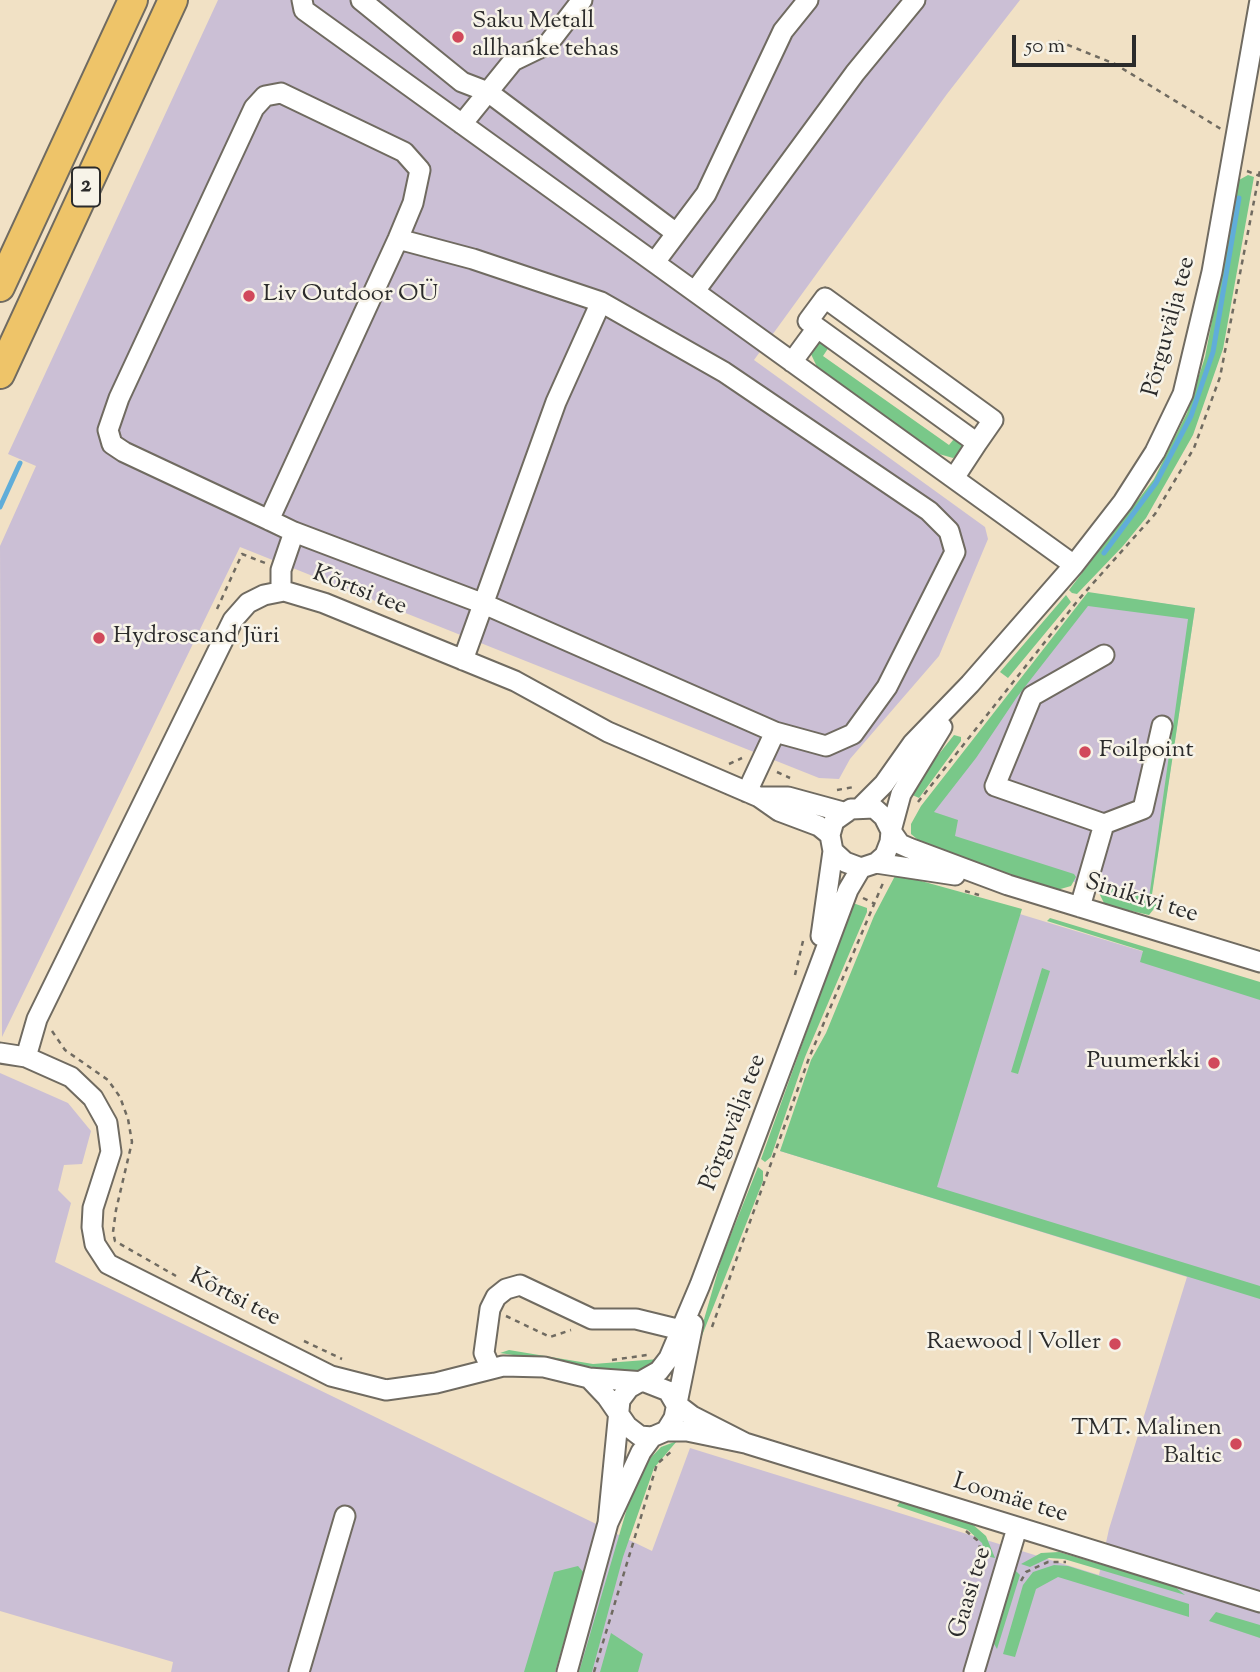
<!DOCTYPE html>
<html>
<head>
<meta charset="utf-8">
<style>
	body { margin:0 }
	#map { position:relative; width:1260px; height:1672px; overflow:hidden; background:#f1e1c5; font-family:"Sorts Mill Goudy",serif }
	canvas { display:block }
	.scale { position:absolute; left:1012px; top:35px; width:124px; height:32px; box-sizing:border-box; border:4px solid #2b2b2b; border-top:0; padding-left:9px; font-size:21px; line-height:24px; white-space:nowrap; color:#2b2b2b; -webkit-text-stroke:5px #f7f3e8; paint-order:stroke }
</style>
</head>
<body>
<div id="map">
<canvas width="1260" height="1672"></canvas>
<div class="scale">50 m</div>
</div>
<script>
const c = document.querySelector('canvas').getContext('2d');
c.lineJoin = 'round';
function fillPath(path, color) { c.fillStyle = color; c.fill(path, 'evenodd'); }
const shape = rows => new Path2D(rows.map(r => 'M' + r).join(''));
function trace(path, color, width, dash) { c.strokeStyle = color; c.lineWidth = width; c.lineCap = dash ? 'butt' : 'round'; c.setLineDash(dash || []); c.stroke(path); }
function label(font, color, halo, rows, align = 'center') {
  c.font = font + ' "Sorts Mill Goudy",serif'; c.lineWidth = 5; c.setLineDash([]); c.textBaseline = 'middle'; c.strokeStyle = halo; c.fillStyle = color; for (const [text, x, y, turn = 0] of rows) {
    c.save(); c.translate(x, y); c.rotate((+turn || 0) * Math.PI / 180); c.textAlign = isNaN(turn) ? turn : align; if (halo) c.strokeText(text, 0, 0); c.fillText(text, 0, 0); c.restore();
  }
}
fillPath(shape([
	[218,0,1020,0,947,94,754,360,985,527,988,539,939,656,850,759,839,779,819,778,240,547,2,1037,0,546,36,466,8,454],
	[1091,593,1195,608,1150,905,941,842,927,811],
	[898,877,1260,987,1260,1672,171,1672,173,1662,0,1611,0,1073,68,1103,91,1131,82,1164,64,1165,58,1190,71,1203,55,1262,652,1551,690,1448,1099,1575,1109,1529,1187,1277,780,1151]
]), '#cbbfd5');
fillPath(shape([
	[1248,175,1254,177,1223,349,1193,435,1146,518,1123,546,1077,594,1072,593,1069,590,1154,479,1187,413,1205,357,1239,180],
	[824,342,831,344,823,356,949,445,958,434,962,441,962,452,953,458,939,454,818,369,810,352,816,344],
	[1088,592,1195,608,1151,901,1157,905,1149,915,1105,905,1099,893,1104,884,1149,898,1188,619,1088,606,1017,697,976,758,934,812,958,820,955,836,1074,874,1076,877,1071,886,1057,890,917,847,917,839,911,834,911,824,921,806],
	[1066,595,1071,602,1008,678,1000,672],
	[954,735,961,737,961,741,919,798,908,793],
	[896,874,1022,909,937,1187,1260,1286,1260,1299,780,1151,811,1060,826,1033,874,916],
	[853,903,867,908,867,912,805,1057,771,1157,765,1162,761,1159],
	[1050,918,1260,982,1260,1000,1140,962,1143,951,1047,921],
	[1042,968,1050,971,1018,1074,1011,1072],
	[758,1167,763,1171,763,1181,692,1361,722,1257],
	[509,1350,593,1364,659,1359,644,1371,626,1372,500,1353],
	[677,1441,654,1468,623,1557,592,1672,579,1672,638,1471,661,1447],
	[900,1502,971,1523,986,1536,995,1558,986,1556,982,1543,968,1530,897,1506],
	[1059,1552,1174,1586,1185,1595,1064,1559,1049,1558,1030,1567,1021,1564,1041,1553],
	[1054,1565,1068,1566,1189,1604,1189,1617,1058,1577,1036,1589,1015,1657,1003,1654,1023,1585,1033,1572],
	[578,1566,584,1573,555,1672,524,1672,554,1572],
	[1015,1570,1020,1575,997,1649,993,1642],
	[1216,1612,1260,1625,1260,1638,1209,1621],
	[611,1633,643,1654,638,1672,600,1672]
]), '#79c889');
trace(shape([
	[0,507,20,463],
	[1104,553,1156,483,1191,416,1213,352,1239,198]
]), '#60add9', 5);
const minor = shape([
	[302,0,304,10,1074,565],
	[361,0,462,82,488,92,676,233],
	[462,124,513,61,548,44,582,0],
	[655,262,706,194,783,31,808,0],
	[695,291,855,73,915,0],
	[825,298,993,420,977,443,808,321,825,298],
	[792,362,817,328],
	[954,478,977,443],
	[269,520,398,239,413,203,420,170,404,152,281,93,265,96,254,108,119,398,108,430,112,444,124,452,269,520,294,532,484,604,775,732,826,746,853,734,887,687,955,552,949,531,929,511,724,372,601,302,473,259,398,239],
	[281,591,281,570,294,532],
	[463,660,556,402,601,302],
	[942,727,901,794,891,831,890,842,885,855,876,863,861,868,845,862,833,851,830,835,834,821,851,809,874,808,884,817,891,831,900,844,909,848,1008,885,1260,962],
	[747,792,775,732],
	[760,797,788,797,843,812],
	[862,806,884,784,913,743,970,684,1074,565,1123,502,1155,452,1183,394,1212,272,1260,0],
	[1104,824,1143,809,1162,726],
	[876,863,955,875],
	[1080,907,1104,824,995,786,1032,696,1104,655],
	[821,936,833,851],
	[0,1053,26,1057],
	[491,1369,484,1353,490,1309,496,1297,506,1289,520,1285,592,1319,636,1319,681,1330],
	[589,1378,607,1397,627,1426,640,1436,652,1437,666,1431,674,1418,693,1324],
	[666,1431,687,1431,745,1443,1260,1602],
	[745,1443,692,1416,675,1403,668,1391,645,1382,589,1378,544,1367,503,1366,436,1383,386,1390,331,1376,108,1264,95,1244,92,1227,93,1208,111,1152,107,1123,93,1098,71,1077,26,1057,37,1019,233,620,248,603,264,595,284,591,324,603,515,681,608,732,759,797,779,811,819,826,830,835],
	[608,1523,620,1400,629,1388,659,1371,669,1358,700,1285,848,890,861,868],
	[299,1672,345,1516],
	[567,1672,608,1523,641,1452,652,1437],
	[974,1672,1017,1528]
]);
const highway = shape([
	[0,287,133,0],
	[0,374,173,0]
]);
trace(minor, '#706b61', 23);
trace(highway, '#706b61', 32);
trace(shape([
	[1058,41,1115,64,1221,129],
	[1247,171,1260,176],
	[217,609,242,554,265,563],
	[729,764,742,758],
	[777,772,790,778],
	[837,790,854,787],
	[918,802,1079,599,1155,514,1194,448,1220,377,1260,170],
	[965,891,979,895],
	[863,898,875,904],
	[795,975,803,941],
	[52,1031,65,1050,108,1080,120,1097,128,1119,132,1142,116,1210,113,1232,115,1241,176,1276],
	[506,1316,550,1337,571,1330],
	[712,1327,809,1058,883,883],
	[304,1341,342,1359],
	[612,1360,647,1355],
	[966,1531,977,1540,983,1555,990,1560],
	[1021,1581,1026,1572,1048,1562,1066,1562],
	[594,1672,657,1464,673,1450]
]), '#706b61', 2.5, [5, 5]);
trace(minor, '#fff', 19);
trace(highway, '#eec469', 28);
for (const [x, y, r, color] of [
	[458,37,7,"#d1495b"],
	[249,296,7,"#d1495b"],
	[99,638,7,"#d1495b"],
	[1085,752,7,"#d1495b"],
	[1214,1063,7,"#d1495b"],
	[1115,1344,7,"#d1495b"],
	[1236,1444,7,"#d1495b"]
]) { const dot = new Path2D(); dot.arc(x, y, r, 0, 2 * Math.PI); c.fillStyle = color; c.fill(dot); trace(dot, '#f7f3e8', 2.5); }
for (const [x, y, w] of [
	[86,187,28]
]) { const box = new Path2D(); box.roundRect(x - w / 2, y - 19.5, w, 39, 5); c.fillStyle = '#f7f3e8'; c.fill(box); trace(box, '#2b2b2b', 2); }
label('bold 23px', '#2b2b2b', null, [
	["2",86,187]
]);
label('24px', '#2b2b2b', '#f7f3e8', [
	["Saku Metall",472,23],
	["allhanke tehas",472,51],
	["Liv Outdoor OÜ",263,296],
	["Hydroscand Jüri",113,638],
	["Foilpoint",1099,752],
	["Puumerkki",1200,1063,"right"],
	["Raewood | Voller",1101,1344,"right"],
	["TMT. Malinen",1222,1430,"right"],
	["Baltic",1222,1458,"right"]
], 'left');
label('24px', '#2b2b2b', '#f7f3e8', [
	["Põrguvälja tee",1171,327,-75],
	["Kõrtsi tee",359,592,21],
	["Sinikivi tee",1141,900,17],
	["Põrguvälja tee",735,1123,-69],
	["Kõrtsi tee",234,1299,27],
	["Loomäe tee",1010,1500,17],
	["Gaasi tee",972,1593,-73]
]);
</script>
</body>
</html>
